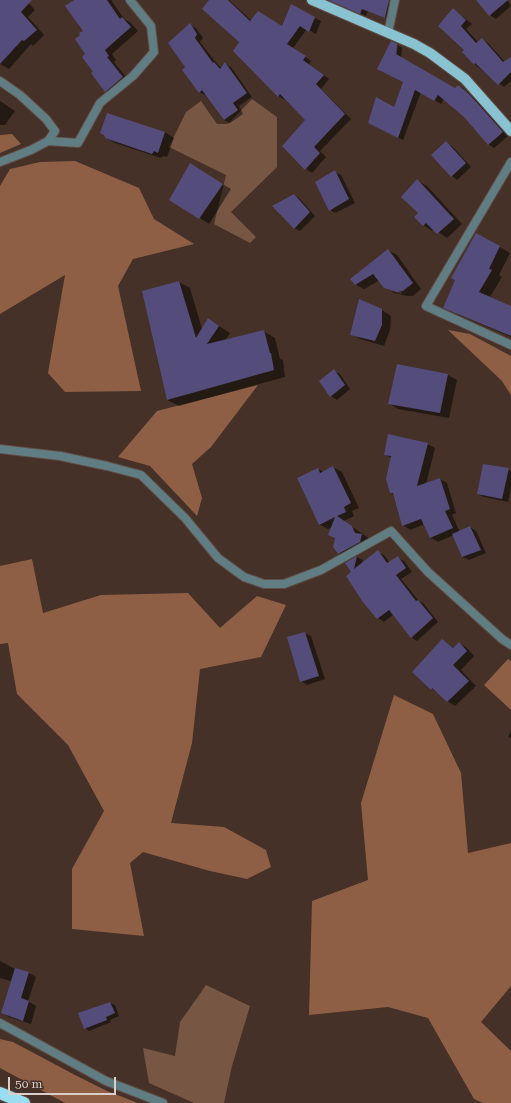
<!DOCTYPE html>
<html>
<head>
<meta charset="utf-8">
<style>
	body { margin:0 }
	#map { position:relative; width:511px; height:1103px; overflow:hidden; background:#453127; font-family:"Roboto Serif",serif }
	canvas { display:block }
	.scale { position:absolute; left:8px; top:1077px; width:108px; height:18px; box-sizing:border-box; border:2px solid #dbcec8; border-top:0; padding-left:5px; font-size:12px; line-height:14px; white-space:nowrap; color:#dbcec8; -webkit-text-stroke:3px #453127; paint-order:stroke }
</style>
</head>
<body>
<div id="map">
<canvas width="511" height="1103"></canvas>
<div class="scale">50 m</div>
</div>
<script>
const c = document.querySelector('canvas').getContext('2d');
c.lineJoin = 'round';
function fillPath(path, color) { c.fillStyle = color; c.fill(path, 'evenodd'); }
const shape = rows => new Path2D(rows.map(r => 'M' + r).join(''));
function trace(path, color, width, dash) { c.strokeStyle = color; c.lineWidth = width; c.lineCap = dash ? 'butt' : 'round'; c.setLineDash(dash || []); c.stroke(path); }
fillPath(shape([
	[252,99,277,117,277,167,231,212,256,237,250,243,214,224,226,175,169,147,186,112,201,101,217,124,228,124],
	[206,985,250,1006,232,1066,224,1103,194,1103,149,1083,143,1048,175,1056,180,1022]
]), '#785644');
fillPath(shape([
	[12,134,21,144,0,153,0,135],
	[75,161,139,188,154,219,194,244,133,259,118,286,141,391,65,392,48,373,65,275,0,314,0,186,10,169,40,162],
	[448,330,470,334,511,356,511,395,502,381],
	[258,385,211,447,192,464,202,498,197,516,150,466,118,457,157,411],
	[32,559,43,613,101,595,188,593,220,628,257,596,286,605,261,657,200,669,192,743,171,823,224,827,266,850,271,867,247,879,210,871,143,852,130,863,144,936,72,929,72,869,104,811,68,745,17,694,8,643,0,644,0,566],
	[508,659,511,661,511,710,484,685],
	[394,695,433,714,461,773,468,853,511,843,511,986,481,1022,511,1051,511,1103,483,1103,474,1099,428,1018,388,1007,309,1015,312,901,368,880,361,803],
	[0,1039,13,1042,75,1075,107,1091,138,1103,65,1103,0,1068]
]), '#8f5f45');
fillPath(shape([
	[1,0,26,0,35,10,28,17,44,35,33,46,31,44,9,69,0,64],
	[75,0,111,0,124,19,130,22,138,31,112,54,116,60,114,62,130,82,113,96,105,91,94,72,86,55,84,31],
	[210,0,229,0,252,21,282,27,315,18,321,21,316,34,307,29,293,48,311,61,309,64,329,79,321,89,351,119,320,151,326,157,312,173,306,169,283,145,306,120,285,99,285,100,278,96],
	[330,0,379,0,394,7,391,20,368,11,366,16],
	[478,0,507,0,511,6,496,19,490,15],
	[453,9,472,24,466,29,478,42,482,39,488,43,505,62,511,60,511,81,504,87,474,64,465,50],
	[190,25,196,28,203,38,200,42,218,65,222,68,225,63,231,67,252,97,239,106,243,114,230,123,224,120,207,94,205,95,199,92,187,67],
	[398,45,402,48,401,59,456,90,458,86,464,90,477,100,508,136,494,148,488,144,464,116,444,99,441,104,421,92,403,140,375,126,395,108,404,82,394,59,396,59],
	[0,101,15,111,5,125,0,125],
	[165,132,174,138,167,157,163,156,161,158,115,143,106,138],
	[446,143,452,146,471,167,457,180,452,176],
	[199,170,231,189,209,224,170,199],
	[335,172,341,175,355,203,335,213,330,210],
	[418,181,427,186,462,224,447,238,434,229,432,231,423,225,420,213],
	[294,195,300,199,315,216,300,231,294,228],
	[500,247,510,253,499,275,502,277,490,297,511,307,511,337,455,313,444,307],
	[388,250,397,255,421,289,413,296,407,296,394,293,391,291,401,294,402,292,390,289,390,290,385,287,380,280,364,289,355,284],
	[179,282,190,288,202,329,208,319,230,333,225,341,263,331,275,338,280,359,283,360,285,377,179,406,167,400],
	[382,310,391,316,390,330,384,346,360,339,351,334],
	[334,371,340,374,350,389,337,400,331,396],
	[448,375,457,380,449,418,398,409,390,404],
	[427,444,435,448,426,484,440,479,447,483,456,513,452,515,460,532,470,527,476,531,486,553,469,560,463,557,454,535,438,542,431,538,425,524,410,530,403,525,394,495,391,493,391,458,385,454],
	[333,467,342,472,359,508,352,511,354,516,344,521,370,539,347,558,339,553,332,527,328,529,319,524,318,469,324,472],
	[508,469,511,471,511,488,508,502,484,497,478,494],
	[378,552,384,555,390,563,398,558,404,561,412,572,401,579,419,601,424,604,438,622,417,641,411,637,394,614,384,622,378,618,353,572,346,563,357,557,363,560,362,564],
	[305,633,311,636,325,679,307,685,301,681],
	[442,640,454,648,459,643,467,648,474,656,461,670,476,686,455,706,447,701,438,693,432,689],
	[511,731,511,738,508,737],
	[0,961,13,968,29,973,36,977,28,1001,36,1006,31,1024,9,1017,2,1012,11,981,0,978],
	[110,1003,115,1005,119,1016,110,1020,111,1022,89,1031,85,1028]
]), '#0007');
fillPath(shape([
	[0,0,32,0,21,12,37,30,24,41,22,40,0,64],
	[74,0,107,0,120,19,122,17,131,27,105,50,109,56,107,57,123,77,105,92,91,73,93,72,82,57,85,54,75,39,80,35,79,33,83,31,65,6],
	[209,0,228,0,250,21,258,11,282,26,291,4,315,17,309,32,300,26,287,44,306,56,303,60,324,75,316,84,345,114,314,147,320,153,305,170,282,146,305,120,280,94,278,97,233,51,239,42,202,9],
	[328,0,389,0,385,18,362,9,360,14],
	[476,0,508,0,489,16],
	[453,8,466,20,461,26,476,43,482,38,503,62,511,57,511,72,498,85,475,63,474,65,462,52,464,50,438,26],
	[190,23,197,34,195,38,213,63,214,62,220,69,225,62,247,93,233,103,238,110,224,120,202,90,199,93,182,70,185,67,168,43],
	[391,41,397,44,396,54,455,88,458,85,471,96,503,132,488,145,464,117,438,95,434,101,415,90,398,138,368,123,376,97,394,107,403,82,377,69],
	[107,113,165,132,158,153,154,151,152,154,105,138,104,135,100,133],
	[446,141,466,163,451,177,431,155],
	[190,163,223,184,199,219,169,200],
	[335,170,349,199,329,211,315,182],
	[417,179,454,219,437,234,426,223,423,226,414,217,418,213,401,197],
	[294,194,310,212,294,229,272,206],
	[476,233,500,246,489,269,492,270,479,292,511,306,511,336,443,308,455,280,451,278],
	[388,249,413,283,403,291,397,292,384,288,373,274,355,285,350,279],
	[179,281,196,338,208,318,219,326,207,344,264,330,270,353,271,353,274,370,167,400,142,291],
	[359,299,382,309,382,325,375,341,350,335],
	[397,364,448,374,440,413,388,404],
	[334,369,345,385,330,397,319,381],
	[388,434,428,443,417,486,440,478,450,509,445,511,453,528,430,538,421,519,402,526,393,493,390,493,386,479,391,456,384,455],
	[483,464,509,468,502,499,477,494],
	[333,466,351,503,344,507,346,512,337,516,352,526,355,533,362,534,360,542,338,554,333,547,335,538,328,535,335,517,319,525,297,478,318,468,320,473],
	[470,526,481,550,462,557,452,534],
	[378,550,387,563,398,556,406,568,396,575,416,601,418,600,433,618,411,638,389,610,377,619,362,601,346,576,351,572,345,563,357,556,354,569],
	[305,632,319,676,300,682,287,637],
	[442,639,453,648,459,642,467,651,453,665,469,681,447,702,432,688,431,690,412,672],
	[15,968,29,972,21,998,29,1001,23,1021,1,1013],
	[110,1002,115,1013,106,1017,107,1020,84,1029,78,1013]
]), '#544c7a');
const street = shape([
	[388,33,395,0],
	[0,81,20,95,46,119,55,131,48,141,31,150,0,162],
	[48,141,78,143,100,103,133,76,154,52,151,26,130,0],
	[511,162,426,306,511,345],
	[0,449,60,456,107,466,141,475,185,518,218,558,244,577,264,584,284,584,321,570,391,531,428,572,502,639,511,645],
	[0,1023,106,1081,163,1103]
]);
const primary = shape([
	[312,0,414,44,430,53,465,79,511,131]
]);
const highway = shape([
	[0,1093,24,1103]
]);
trace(street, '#604d44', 10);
trace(primary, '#604d44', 12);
trace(highway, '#604d44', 14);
trace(street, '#617d84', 8);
trace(primary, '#89c3d2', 10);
trace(highway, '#98def0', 12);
</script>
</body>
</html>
